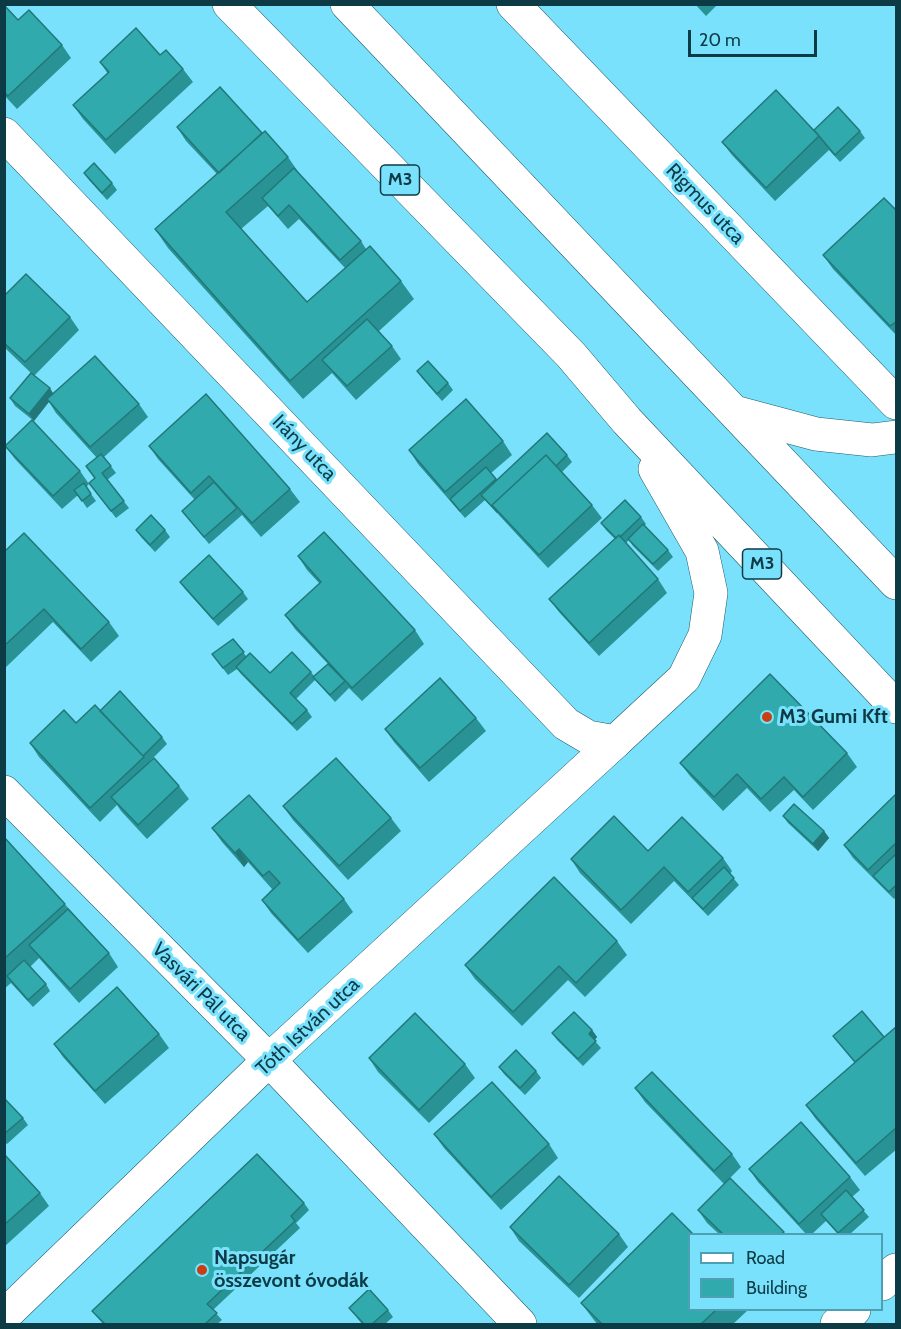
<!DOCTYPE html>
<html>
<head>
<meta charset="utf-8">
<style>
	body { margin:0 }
	#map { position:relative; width:901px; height:1329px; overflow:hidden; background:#79e1fc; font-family:Cabin,sans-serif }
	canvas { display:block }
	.frame { position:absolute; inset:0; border:6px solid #0c3b45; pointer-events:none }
	.legend { position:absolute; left:688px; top:1233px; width:195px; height:78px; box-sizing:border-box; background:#79e1fc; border:2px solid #4d9fb3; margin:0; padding:8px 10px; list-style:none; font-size:18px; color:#0c3b45 }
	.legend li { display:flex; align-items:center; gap:12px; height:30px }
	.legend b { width:30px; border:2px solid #4d9fb3 }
	.scale { position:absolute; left:688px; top:30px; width:129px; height:27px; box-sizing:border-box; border:3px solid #0c3b45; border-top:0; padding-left:8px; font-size:18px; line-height:21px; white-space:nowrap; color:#0c3b45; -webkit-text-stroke:4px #79e1fc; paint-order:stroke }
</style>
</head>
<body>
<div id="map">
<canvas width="901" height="1329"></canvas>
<div class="frame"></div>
<ul class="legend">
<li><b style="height:8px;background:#fff"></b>Road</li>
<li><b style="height:16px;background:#30aaac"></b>Building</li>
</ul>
<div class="scale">20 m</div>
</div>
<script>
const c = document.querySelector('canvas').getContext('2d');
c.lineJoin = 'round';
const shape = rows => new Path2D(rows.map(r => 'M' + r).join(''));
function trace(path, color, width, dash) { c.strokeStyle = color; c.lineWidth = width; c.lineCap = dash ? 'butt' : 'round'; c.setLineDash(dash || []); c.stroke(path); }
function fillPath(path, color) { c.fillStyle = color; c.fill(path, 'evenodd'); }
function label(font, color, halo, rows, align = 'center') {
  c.font = font + ' Cabin,sans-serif'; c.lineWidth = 6; c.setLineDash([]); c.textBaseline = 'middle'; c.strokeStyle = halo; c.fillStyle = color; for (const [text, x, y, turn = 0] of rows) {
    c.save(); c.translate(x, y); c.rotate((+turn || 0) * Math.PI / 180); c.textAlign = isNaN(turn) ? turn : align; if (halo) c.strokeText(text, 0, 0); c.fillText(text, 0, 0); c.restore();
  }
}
const minor = shape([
	[513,4,896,403],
	[4,134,566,724,588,737,615,742],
	[4,792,269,1060,520,1324],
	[882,1284,896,1270],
	[4,1316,269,1060,615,742],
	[837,1324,854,1310]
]);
const primary = shape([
	[229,4,571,355,627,421,896,707],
	[347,4,896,583],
	[734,412,816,434,872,440,896,437],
	[615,742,684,678,705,635,711,593,702,551,655,469]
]);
trace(minor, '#225a68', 34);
trace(primary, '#225a68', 34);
trace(minor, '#fff', 33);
trace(primary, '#fff', 33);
fillPath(shape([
	[695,4,718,4,706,16],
	[4,5,18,20,62,45,71,58,17,109,4,95],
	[160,55,183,69,193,82,115,154,83,119,73,105,108,74,100,62],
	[177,127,263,133,288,157,301,176,361,241,366,249,401,281,414,299,379,331,392,346,401,359,356,400,332,373,303,399,168,248,155,229,217,174,186,141],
	[268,206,288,229,299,219,345,268,307,302,241,229],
	[860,131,865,138,840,162,829,150,775,201,732,155,722,142],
	[84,173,112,183,117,190,107,200,89,180],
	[897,211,897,336,833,269,823,255],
	[4,296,70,317,79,330,34,376,53,393,139,404,148,417,104,457,116,473,107,480,129,508,116,518,89,483,95,479,86,466,97,458,56,413,49,402,34,421,15,406,10,398,31,373,4,347],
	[417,371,448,383,453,390,442,401,422,378],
	[503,441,512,455,491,473,497,480,567,455,572,462,562,472,592,505,602,518,548,568,485,500,465,518,418,464,409,450],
	[5,446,80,471,89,484,86,487,96,501,87,508,78,495,62,509,15,459],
	[149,446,290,489,300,502,261,537,242,515,209,544,182,511,195,500,158,459],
	[641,517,646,524,644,526,668,550,673,557,658,571,633,546,629,540,626,543,658,579,667,593,599,656,559,612,549,599,615,539,606,530,601,523],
	[136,530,165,530,170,537,155,552,141,537],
	[4,552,109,622,119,636,91,662,53,622,4,669],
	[298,556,415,630,424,644,362,701,349,688,335,702,315,680,296,699,307,710,312,717,297,731,241,674,237,669,228,675,212,654,233,639,246,656,270,673,311,672,314,676,328,664,295,629,285,615,320,584,307,570],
	[180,582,243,592,248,599,218,626,185,589],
	[100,711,162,737,167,744,148,763,179,786,189,799,147,839,121,811,117,805,100,822,39,757,30,743],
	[476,718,486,731,429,782,394,742,385,729],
	[847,753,857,767,813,810,794,790,770,812,747,788,723,811,690,776,680,763],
	[897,793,897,896,894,899,853,858,844,845],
	[283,806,391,818,401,831,348,880,293,820],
	[783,816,824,831,829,838,818,851,788,823],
	[212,828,344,899,353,912,308,953,271,913,262,900,272,889,248,862,244,867,222,842],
	[4,837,109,953,118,967,79,1003,39,958,30,967,46,984,50,991,33,1007,11,983,4,989],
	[648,851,723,858,732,871,730,874,739,885,708,916,674,881,631,924,580,873,571,859],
	[617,941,627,955,585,997,568,980,522,1026,475,979,465,965],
	[897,1026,897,1149,865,1176,815,1118,806,1105,855,1063,833,1036,884,1037],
	[592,1030,597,1037,594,1040,601,1048,583,1066,557,1040,552,1033],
	[159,1034,169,1048,105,1104,63,1057,54,1044],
	[369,1058,465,1064,475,1078,429,1123,378,1072],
	[499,1067,536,1071,541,1078,525,1095,504,1074],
	[635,1088,732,1154,741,1167,724,1184,645,1102],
	[4,1098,23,1118,28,1125,7,1144,4,1141],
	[434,1134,549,1144,558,1158,501,1210,444,1148],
	[4,1154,40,1193,49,1206,4,1247],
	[749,1169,850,1177,860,1190,852,1197,869,1217,850,1234,838,1234,826,1221,812,1234,806,1234,758,1182],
	[304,1203,309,1210,296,1223,300,1228,213,1310,222,1320,217,1324,103,1324,92,1311],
	[698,1210,784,1232,785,1234,719,1234,707,1223],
	[510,1227,619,1234,628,1247,579,1298,519,1241],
	[581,1303,690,1310,748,1310,733,1324,597,1324],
	[349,1308,388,1310,393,1317,385,1324,362,1324]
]), '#299294');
fillPath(shape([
	[50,388,54,395,34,421,29,414],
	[824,831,829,838,818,851,813,844],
	[239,849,248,862,244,867,235,853],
	[592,1030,597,1037,594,1041,589,1034]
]), '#227778');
const building = shape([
	[4,5,18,20,29,10,62,45,8,96,4,92,4,5],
	[136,28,160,55,166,50,183,69,106,140,73,105,109,72,100,62,136,28],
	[220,87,262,133,219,173,177,127,220,87],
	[776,90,819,136,766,188,722,142,776,90],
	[838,107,860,131,835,155,814,130,838,107],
	[265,131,288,157,226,212,307,302,370,246,401,281,290,381,155,229,265,131],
	[94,163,112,183,102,193,84,173,94,163],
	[294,168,361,241,340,260,289,205,278,216,262,198,294,168],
	[884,198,897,211,897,321,890,326,823,255,884,198],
	[26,274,70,317,25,362,4,343,4,296,26,274],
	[367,319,392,346,347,386,322,360,367,319],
	[95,356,139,404,90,447,47,399,95,356],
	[428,361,448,383,437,394,417,371,428,361],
	[31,373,50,388,29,414,10,398,31,373],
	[206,394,290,489,252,523,209,476,191,493,149,446,206,394],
	[466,399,503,441,445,492,409,450,466,399],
	[32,420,80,471,53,496,5,446,32,420],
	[547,433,567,455,556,466,546,455,492,505,497,512,481,495,547,433],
	[101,454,111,466,102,473,124,501,111,511,89,483,95,478,86,466,101,454],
	[546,455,592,505,539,555,492,505,546,455],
	[486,467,496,479,460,511,450,499,486,467],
	[214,482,237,508,204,537,182,511,214,482],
	[84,483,91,494,82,501,74,490,84,483],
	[625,500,641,517,620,537,619,535,616,538,601,523,625,500],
	[151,515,165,530,150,545,136,530,151,515],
	[643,524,668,550,653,564,628,539,643,524],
	[324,532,415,630,352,688,285,615,321,582,298,556,324,532],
	[24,533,109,622,81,649,44,609,4,646,4,552,24,533],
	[619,535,658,579,589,643,549,599,619,535],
	[209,555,243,592,213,619,180,582,209,555],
	[233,639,244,652,223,668,212,654,233,639],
	[292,652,311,672,290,693,307,710,292,724,236,667,250,653,270,673,292,652],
	[328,664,345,681,330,695,313,677,328,664],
	[770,674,847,753,803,797,784,777,761,799,737,774,714,797,680,763,770,674],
	[440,678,476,718,420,768,385,729,440,678],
	[120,691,162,737,143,756,100,711,120,691],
	[95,705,144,757,90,808,30,743,64,710,76,723,95,705],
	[154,758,179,786,138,825,111,797,154,758],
	[336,758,391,818,339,866,283,806,336,758],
	[897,793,897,842,868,870,844,845,897,793],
	[249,795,344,899,298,940,262,900,280,883,269,871,263,876,239,849,235,853,212,828,249,795],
	[794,804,824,831,813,844,783,816,794,804],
	[614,816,648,851,682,817,723,858,688,892,664,867,621,910,571,859,614,816],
	[4,837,65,904,4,959,4,837],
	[897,853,897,884,889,892,873,876,897,853],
	[724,867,734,878,703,909,692,898,724,867],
	[554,877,617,941,576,983,559,966,513,1012,465,965,554,877],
	[68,909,109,953,70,989,29,945,68,909],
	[24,960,46,984,28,1000,7,976,24,960],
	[117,987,159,1034,95,1091,54,1044,117,987],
	[862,1011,884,1037,855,1062,833,1036,862,1011],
	[574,1012,592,1030,589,1034,596,1041,578,1059,552,1033,574,1012],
	[415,1013,465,1064,419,1110,369,1058,415,1013],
	[897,1026,897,1127,856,1163,806,1105,897,1026],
	[516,1050,536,1071,520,1088,499,1067,516,1050],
	[652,1072,732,1154,714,1171,635,1088,652,1072],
	[492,1082,549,1144,491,1197,434,1134,492,1082],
	[4,1098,23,1118,4,1134,4,1098],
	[801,1122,850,1177,799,1224,749,1169,801,1122],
	[4,1154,40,1193,4,1225,4,1154],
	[257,1154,304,1203,291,1216,295,1221,207,1304,217,1313,205,1324,105,1324,92,1311,257,1154],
	[559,1176,619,1234,569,1285,510,1227,559,1176],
	[730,1178,784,1232,781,1234,723,1234,698,1210,730,1178],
	[846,1190,864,1210,838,1233,821,1214,846,1190],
	[672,1213,693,1234,690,1234,690,1310,716,1310,701,1324,602,1324,581,1303,672,1213],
	[369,1289,388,1310,372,1324,364,1324,349,1308,369,1289]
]);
fillPath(building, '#30aaac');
trace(building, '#227778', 1.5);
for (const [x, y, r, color] of [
	[767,717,6,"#c73f12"],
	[202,1270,6,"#c73f12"]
]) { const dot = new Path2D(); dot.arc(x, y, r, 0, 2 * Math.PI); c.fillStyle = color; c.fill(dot); trace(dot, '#79e1fc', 2); }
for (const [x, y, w] of [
	[400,180,39],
	[762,564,39]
]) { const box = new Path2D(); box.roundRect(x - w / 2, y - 15, w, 30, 4.5); c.fillStyle = '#79e1fc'; c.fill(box); trace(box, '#0c3b45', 1.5); }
label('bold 18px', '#0c3b45', null, [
	["M3",400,180],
	["M3",762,564]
]);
label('20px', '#0c3b45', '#79e1fc', [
	["Rigmus utca",705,204,46],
	["Irány utca",304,448,46],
	["Vasvári Pál utca",201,992,45],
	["Tóth István utca",308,1027,-43]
]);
label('bold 20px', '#0c3b45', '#79e1fc', [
	["M3 Gumi Kft",779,717],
	["Napsugár",214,1258],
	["összevont óvodák",214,1281]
], 'left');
</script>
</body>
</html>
